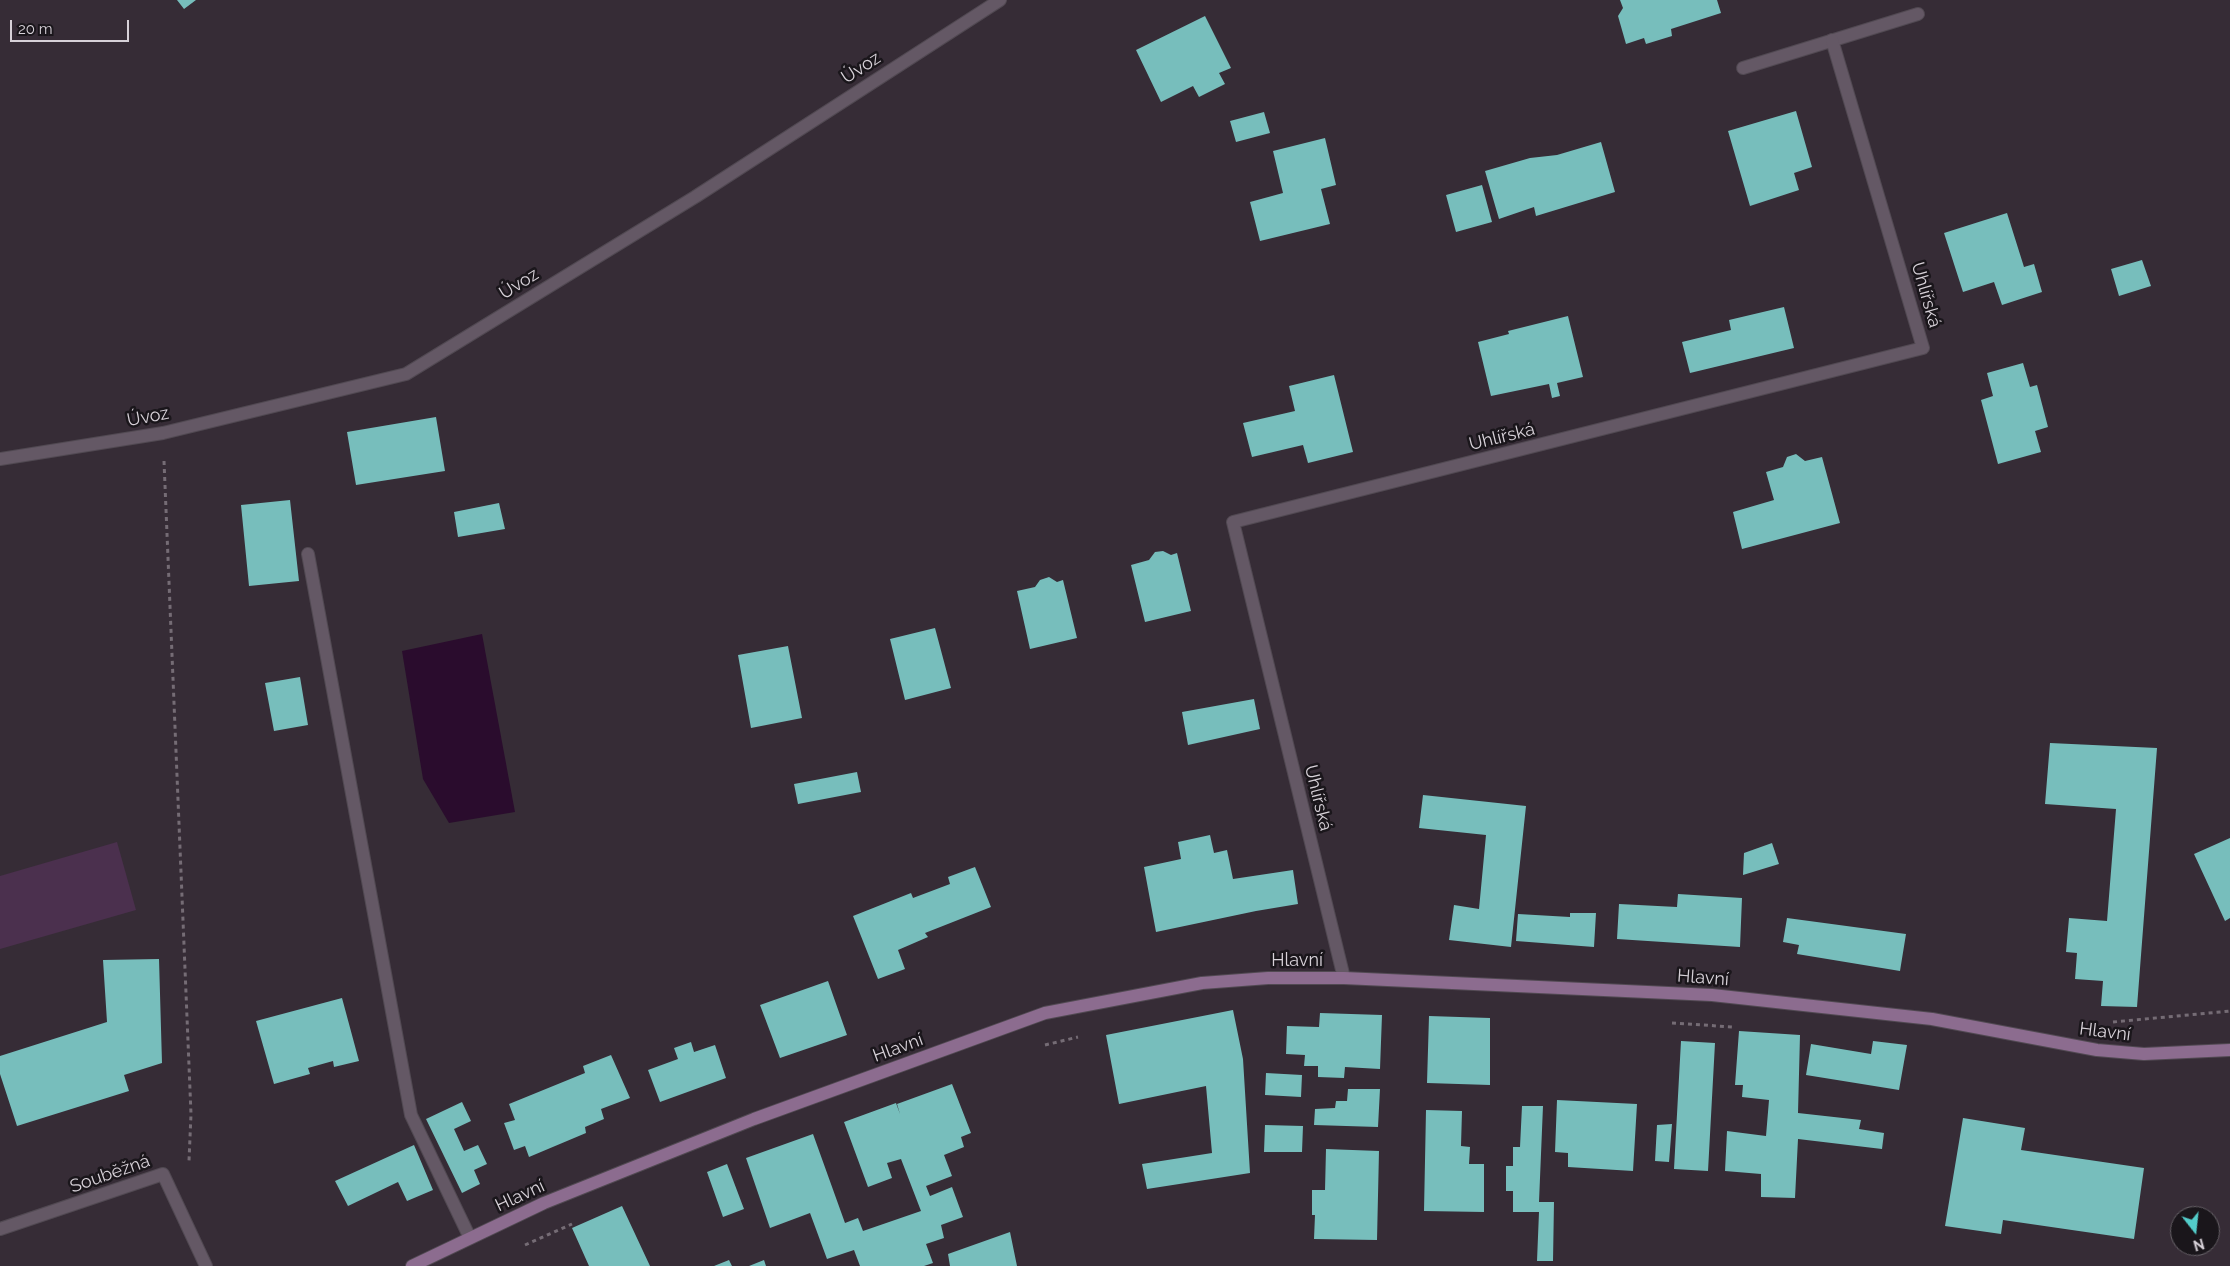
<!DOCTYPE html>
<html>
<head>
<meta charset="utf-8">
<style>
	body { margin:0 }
	#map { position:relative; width:2230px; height:1266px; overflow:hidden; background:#362c36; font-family:Raleway,sans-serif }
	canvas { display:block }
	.north { position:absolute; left:2170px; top:1206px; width:50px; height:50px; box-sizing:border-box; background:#1a161b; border:1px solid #666167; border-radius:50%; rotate:164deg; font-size:14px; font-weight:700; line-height:20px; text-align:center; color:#d7d1d8 }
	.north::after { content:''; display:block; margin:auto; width:18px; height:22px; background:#53cdca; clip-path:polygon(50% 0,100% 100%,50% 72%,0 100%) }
	.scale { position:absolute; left:10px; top:20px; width:119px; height:22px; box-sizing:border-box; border:2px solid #d7d1d8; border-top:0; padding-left:6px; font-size:15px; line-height:18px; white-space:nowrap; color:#d7d1d8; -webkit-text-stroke:4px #1a161b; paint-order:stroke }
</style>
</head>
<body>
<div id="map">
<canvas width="2230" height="1266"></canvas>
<div class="north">N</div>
<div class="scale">20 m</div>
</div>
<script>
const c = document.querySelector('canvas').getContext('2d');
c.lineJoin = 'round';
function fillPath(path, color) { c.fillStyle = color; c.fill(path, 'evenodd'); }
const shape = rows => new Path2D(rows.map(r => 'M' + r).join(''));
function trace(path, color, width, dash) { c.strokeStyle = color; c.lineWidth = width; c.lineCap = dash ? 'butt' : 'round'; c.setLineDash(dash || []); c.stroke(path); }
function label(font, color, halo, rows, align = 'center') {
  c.font = font + ' Raleway,sans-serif'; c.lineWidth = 5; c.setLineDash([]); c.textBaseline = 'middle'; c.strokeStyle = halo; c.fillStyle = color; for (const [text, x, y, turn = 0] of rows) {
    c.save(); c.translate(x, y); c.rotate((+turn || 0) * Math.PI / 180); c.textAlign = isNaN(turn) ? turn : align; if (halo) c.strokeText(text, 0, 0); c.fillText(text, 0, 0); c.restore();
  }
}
fillPath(shape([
	[117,842,136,910,0,949,0,876]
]), '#4b304e');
fillPath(shape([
	[482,634,515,812,449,823,423,779,402,651]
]), '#2a0c2d');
fillPath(shape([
	[177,0,196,0,184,9],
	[1620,0,1717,0,1721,13,1671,29,1672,36,1646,44,1644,38,1626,44,1618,16,1623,8],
	[1205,16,1231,68,1219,73,1225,84,1199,97,1193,86,1161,102,1136,50],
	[1796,111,1812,167,1794,173,1799,190,1750,206,1728,131],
	[1264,112,1270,133,1236,142,1230,121],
	[1325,138,1336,185,1321,189,1330,224,1260,241,1250,202,1283,193,1273,151],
	[1601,142,1615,192,1536,216,1534,207,1499,219,1485,171,1530,158,1557,155],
	[1482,185,1492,222,1456,232,1446,195],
	[2007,213,2024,267,2034,264,2042,292,2002,305,1994,282,1963,292,1944,233],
	[2142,260,2151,286,2119,296,2111,269],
	[1784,307,1794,348,1690,373,1682,342,1731,330,1729,320],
	[1568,316,1583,377,1557,383,1560,396,1552,398,1549,384,1491,396,1478,342,1509,334,1508,331],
	[2023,363,2030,387,2037,385,2048,427,2035,431,2041,452,1998,464,1981,400,1993,396,1987,373],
	[1334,375,1353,452,1308,463,1303,445,1252,457,1243,423,1295,411,1289,386],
	[436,417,445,471,356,485,347,432],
	[1796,454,1805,461,1822,457,1840,523,1742,549,1733,512,1774,500,1766,472,1783,467,1787,457],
	[290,500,299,581,249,586,241,505],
	[499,503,505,529,458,537,454,512],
	[1163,551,1171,555,1177,553,1191,611,1145,622,1131,565,1149,560,1155,552],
	[1049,577,1057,582,1063,580,1077,638,1030,649,1017,591,1035,587,1040,580],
	[935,628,951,688,905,700,890,639],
	[788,646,802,718,751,728,738,655],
	[300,677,308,725,274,731,265,683],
	[1254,699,1260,729,1188,745,1182,712],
	[2050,743,2157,748,2137,1007,2101,1006,2103,981,2075,979,2077,953,2066,952,2069,918,2107,921,2116,809,2045,804],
	[857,772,861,792,798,804,794,784],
	[1423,795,1526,806,1511,947,1449,940,1454,905,1479,909,1486,835,1419,828],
	[1210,835,1214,853,1227,850,1233,879,1293,870,1298,904,1256,911,1156,932,1144,867,1181,859,1178,842],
	[2230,838,2230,918,2225,921,2194,854],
	[1772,843,1779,864,1743,875,1744,853],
	[975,867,991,907,925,933,928,937,898,950,905,969,878,979,853,916,911,893,913,898,950,884,948,877],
	[1678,894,1742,898,1740,947,1617,939,1619,904,1677,907],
	[1570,913,1596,913,1594,947,1516,941,1518,914,1570,917],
	[1787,918,1906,934,1900,971,1797,954,1799,945,1783,942],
	[159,959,162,1063,124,1075,129,1091,17,1126,0,1074,0,1056,107,1022,103,960],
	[828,981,847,1035,780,1058,760,1005],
	[342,998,359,1061,334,1067,333,1061,308,1068,310,1074,274,1084,256,1021],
	[1233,1010,1243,1059,1250,1173,1147,1189,1142,1164,1212,1153,1206,1086,1119,1104,1106,1035],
	[1320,1013,1382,1015,1380,1069,1345,1067,1344,1078,1318,1077,1318,1066,1304,1066,1305,1055,1286,1054,1287,1026,1319,1027],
	[1429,1016,1490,1018,1490,1085,1427,1083],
	[1739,1031,1800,1035,1798,1113,1861,1120,1859,1129,1884,1133,1882,1149,1798,1139,1795,1198,1761,1197,1761,1174,1725,1171,1727,1131,1766,1136,1769,1100,1742,1097,1743,1085,1735,1085],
	[1681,1041,1715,1043,1708,1171,1674,1169],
	[1873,1041,1907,1045,1899,1090,1806,1075,1811,1044,1871,1054],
	[691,1042,694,1052,715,1045,726,1078,660,1102,648,1070,678,1059,674,1048],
	[611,1055,630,1098,601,1109,604,1119,585,1127,586,1133,529,1157,525,1146,514,1150,504,1123,515,1120,509,1104,585,1073,583,1066],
	[1266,1073,1302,1075,1301,1097,1265,1095],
	[952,1084,971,1133,961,1137,964,1147,944,1155,952,1176,926,1186,930,1196,952,1187,963,1217,941,1225,944,1238,926,1244,933,1263,924,1266,860,1266,854,1250,827,1259,810,1213,770,1228,746,1158,813,1134,845,1223,858,1218,863,1231,921,1211,901,1159,887,1163,892,1178,868,1187,844,1122,896,1103,900,1114,897,1104],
	[1348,1089,1380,1089,1378,1127,1314,1125,1315,1109,1335,1108,1336,1101,1347,1101],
	[1557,1100,1637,1104,1633,1171,1568,1167,1568,1153,1555,1152],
	[462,1102,471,1121,454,1129,464,1151,478,1145,487,1164,474,1170,480,1184,462,1193,426,1119],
	[1522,1106,1543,1106,1539,1202,1554,1202,1553,1261,1537,1261,1539,1212,1513,1212,1513,1191,1506,1191,1506,1166,1513,1166,1513,1147,1520,1147],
	[1426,1110,1462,1111,1461,1146,1470,1147,1469,1164,1484,1164,1484,1212,1424,1211],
	[1963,1118,2025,1128,2021,1150,2144,1168,2134,1239,2003,1220,2001,1234,1945,1226],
	[1672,1124,1669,1162,1655,1161,1657,1125],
	[1265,1125,1303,1126,1302,1152,1264,1152],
	[414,1145,433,1190,407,1201,398,1182,348,1206,335,1181],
	[1326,1149,1379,1151,1377,1240,1314,1239,1315,1215,1312,1215,1312,1190,1325,1190],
	[727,1164,744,1209,723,1217,707,1172],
	[622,1206,650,1266,589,1266,572,1228],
	[1010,1232,1017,1266,950,1266,948,1254],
	[729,1260,732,1266,714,1266],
	[764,1260,766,1266,749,1266]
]), '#77bebc');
const lane = shape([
	[1743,68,1918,14]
]);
const street = shape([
	[0,459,163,433,406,374,695,197,1000,0],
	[308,554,411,1115,470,1238],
	[1344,978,1233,522,1923,348,1832,40],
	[0,1229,163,1174,206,1266]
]);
const secondary = shape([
	[412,1266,544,1203,754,1119,1045,1013,1202,983,1268,978,1344,978,1712,995,1932,1019,2097,1050,2144,1054,2230,1050]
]);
trace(lane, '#514952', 14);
trace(street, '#514952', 14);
trace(secondary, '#514952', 14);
trace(shape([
	[164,461,191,1114,189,1161],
	[2113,1022,2230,1011],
	[1672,1023,1733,1027],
	[1045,1045,1078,1037],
	[525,1245,572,1224]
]), '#756c75', 3, [4, 4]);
trace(lane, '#645865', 12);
trace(street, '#645865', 12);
trace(secondary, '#8c6c8f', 12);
label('18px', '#d7d1d8', '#1a161b', [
	["Úvoz",861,68,-33],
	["Úvoz",519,284,-32],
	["Uhlířská",1926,295,74],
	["Úvoz",148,417,-11],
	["Uhlířská",1502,437,-14],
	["Uhlířská",1318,798,76],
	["Hlavní",1297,961],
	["Hlavní",1703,978,4],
	["Hlavní",2105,1032,7],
	["Hlavní",898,1048,-20],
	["Souběžná",110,1174,-19],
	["Hlavní",520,1196,-25]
]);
</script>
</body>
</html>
